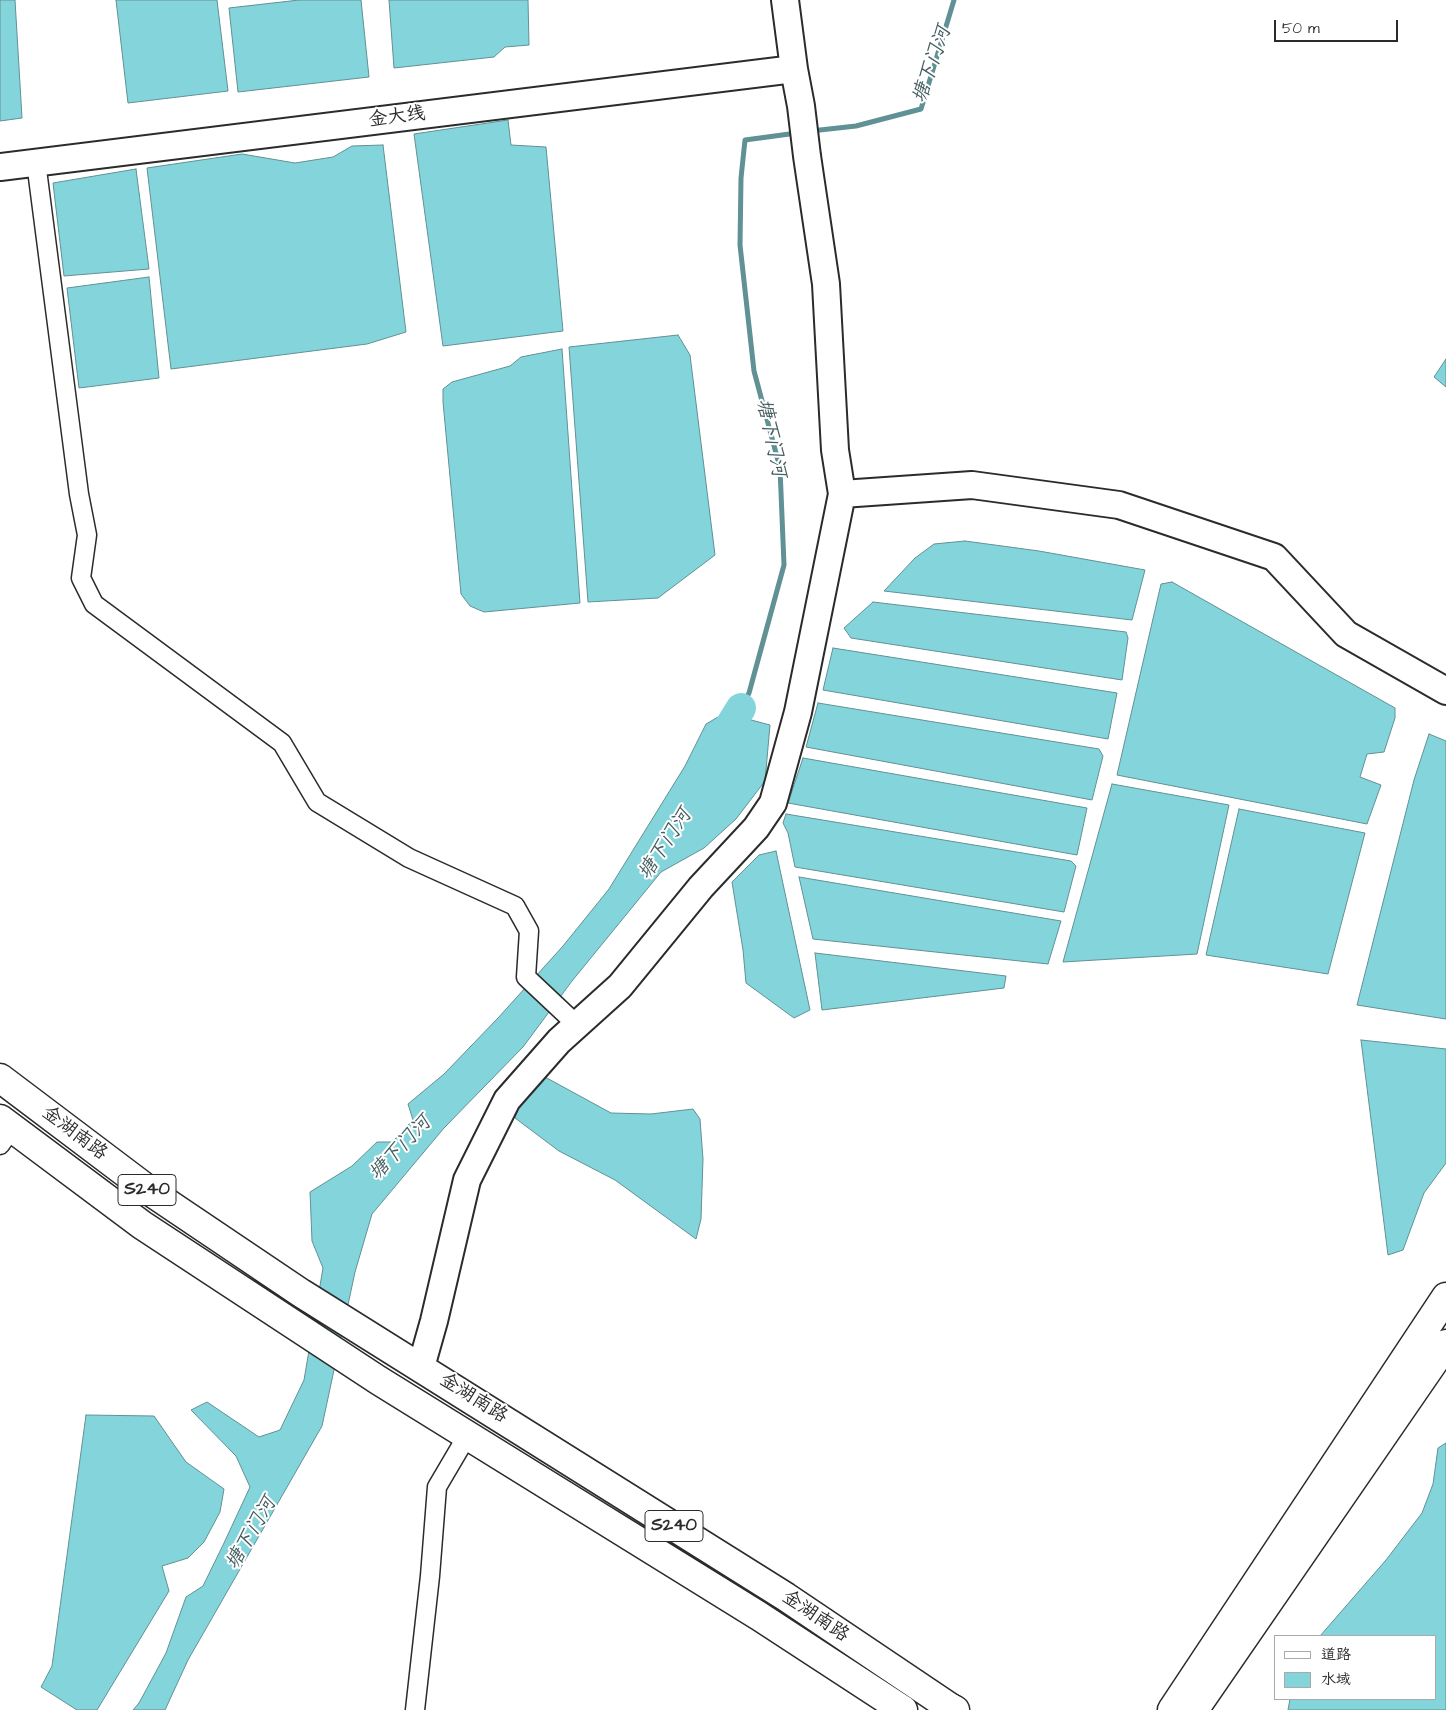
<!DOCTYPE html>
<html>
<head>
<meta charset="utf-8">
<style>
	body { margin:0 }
	#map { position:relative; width:1446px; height:1710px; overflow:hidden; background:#fff; font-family:"Architects Daughter","LXGW WenKai TC",sans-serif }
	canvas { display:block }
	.legend { position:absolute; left:1274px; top:1635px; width:162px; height:65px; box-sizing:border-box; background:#fff; border:1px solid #aaa; margin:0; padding:6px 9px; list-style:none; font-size:15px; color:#2b2b2b }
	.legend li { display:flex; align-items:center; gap:10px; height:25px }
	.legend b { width:25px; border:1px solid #aaa }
	.scale { position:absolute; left:1274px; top:20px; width:124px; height:22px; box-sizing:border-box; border:2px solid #2b2b2b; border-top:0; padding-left:6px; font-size:15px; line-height:18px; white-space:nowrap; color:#2b2b2b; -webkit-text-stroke:4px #fff; paint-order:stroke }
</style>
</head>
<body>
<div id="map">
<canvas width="1446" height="1710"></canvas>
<ul class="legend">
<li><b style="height:6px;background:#fff"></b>道路</li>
<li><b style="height:14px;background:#83d5db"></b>水域</li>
</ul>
<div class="scale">50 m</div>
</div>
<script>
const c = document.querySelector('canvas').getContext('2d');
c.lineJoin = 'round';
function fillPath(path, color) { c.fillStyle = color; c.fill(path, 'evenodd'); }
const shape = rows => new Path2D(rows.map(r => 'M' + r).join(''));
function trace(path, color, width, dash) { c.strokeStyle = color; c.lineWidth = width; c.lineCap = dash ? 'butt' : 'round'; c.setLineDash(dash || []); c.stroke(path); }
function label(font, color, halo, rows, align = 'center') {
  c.font = font + ' "Architects Daughter","LXGW WenKai TC",sans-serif'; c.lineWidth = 4; c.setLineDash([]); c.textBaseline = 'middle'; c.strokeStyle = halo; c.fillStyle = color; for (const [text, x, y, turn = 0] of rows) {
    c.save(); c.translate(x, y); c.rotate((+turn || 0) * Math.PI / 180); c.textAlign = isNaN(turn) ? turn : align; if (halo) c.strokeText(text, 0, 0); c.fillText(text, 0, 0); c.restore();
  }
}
const water = shape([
	[0,0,15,0,22,118,0,121,0,0],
	[116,0,217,0,228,91,128,103,116,0],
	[299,0,361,0,369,77,238,92,229,8,299,0],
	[389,0,528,0,529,45,505,47,494,57,394,68,389,0],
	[508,120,511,145,546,147,563,331,443,346,414,134,508,120],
	[383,145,406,332,367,344,171,369,147,168,242,154,295,163,333,157,352,146,383,145],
	[136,169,149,269,64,276,53,183,136,169],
	[149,277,159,378,79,388,67,288,149,277],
	[678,335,690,355,715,555,658,598,588,602,569,347,678,335],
	[562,349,580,603,484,612,470,606,461,594,443,402,443,389,452,382,510,366,521,357,562,349],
	[1446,359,1446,387,1434,377,1446,359],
	[965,541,1039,551,1145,570,1132,620,884,591,915,558,934,544,965,541],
	[1172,582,1395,708,1395,718,1384,752,1367,754,1360,777,1381,785,1367,824,1117,775,1161,584,1172,582],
	[873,602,1126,632,1128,638,1122,680,851,638,844,628,873,602],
	[833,648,1117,693,1108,739,823,690,833,648],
	[818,703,1099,749,1103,756,1092,800,806,747,818,703],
	[725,713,770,725,765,781,736,819,704,848,661,872,572,981,523,1047,444,1128,372,1214,355,1272,322,1426,188,1660,165,1710,133,1710,139,1703,166,1653,186,1597,203,1586,224,1543,250,1487,236,1456,191,1410,207,1402,259,1437,280,1430,304,1380,323,1268,312,1241,310,1192,352,1166,377,1142,392,1142,413,1120,408,1104,444,1074,498,1018,563,946,609,889,685,766,706,724,725,713],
	[1429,734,1446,741,1446,1019,1357,1005,1414,780,1429,734],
	[803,758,1087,808,1077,855,788,803,803,758],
	[1112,784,1229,805,1197,954,1063,962,1112,784],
	[1239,809,1365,833,1328,974,1206,955,1239,809],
	[786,814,1071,861,1076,866,1064,912,795,867,788,833,783,823,786,814],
	[776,851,810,1010,794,1018,746,983,743,950,732,882,759,855,776,851],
	[799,877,1061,921,1048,964,813,939,799,877],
	[815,953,1006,976,1004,988,822,1010,815,953],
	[1361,1040,1446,1049,1446,1163,1424,1193,1403,1250,1388,1255,1361,1040],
	[545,1077,611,1113,651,1114,693,1109,700,1119,703,1159,701,1219,696,1239,615,1180,559,1151,515,1118,520,1103,545,1077],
	[86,1415,154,1416,186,1462,224,1489,220,1512,204,1542,188,1558,162,1566,169,1591,97,1710,77,1710,41,1687,52,1666,86,1415],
	[1446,1443,1446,1710,1288,1710,1290,1699,1435,1699,1435,1636,1320,1636,1386,1560,1422,1513,1433,1484,1438,1448,1446,1443]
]);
fillPath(water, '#83d5db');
trace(water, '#609195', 1);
trace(shape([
	[811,131,856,126,921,109,954,0],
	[741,708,749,693,784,565,780,468,754,371,740,245,741,178,745,140,797,133]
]), '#609195', 5);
trace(shape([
	[715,750,741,708]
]), '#83d5db', 30);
const street = shape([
	[36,162,79,494,87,535,81,578,94,604,282,743,317,802,409,858,515,906,529,931,526,977,577,1025],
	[0,1145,12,1128],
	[415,1710,430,1576,437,1487,467,1436]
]);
const secondary = shape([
	[0,167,794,69],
	[842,494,972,485,1119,505,1274,557,1346,634,1446,691],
	[421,1367,434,1321,467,1180,507,1100,559,1041,620,986,701,887,756,828,773,803,798,712,842,494,835,450,826,284,807,156,801,106,794,69,785,0]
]);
const primary = shape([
	[0,1078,151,1192,301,1293,786,1597,954,1710],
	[0,1119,142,1225,378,1380,759,1616,903,1710]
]);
const highway = shape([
	[951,1708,955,1710],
	[1172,1710,1446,1297],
	[1194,1710,1446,1344]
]);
trace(street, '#2b2b2b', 21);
trace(secondary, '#2b2b2b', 30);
trace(primary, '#2b2b2b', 31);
trace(highway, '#2b2b2b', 31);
trace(street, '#fff', 18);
trace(secondary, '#fff', 26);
trace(primary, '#fff', 28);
trace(highway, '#fff', 28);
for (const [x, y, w] of [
	[147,1190,58],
	[674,1526,58]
]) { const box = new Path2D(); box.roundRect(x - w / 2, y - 15.5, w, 31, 4); c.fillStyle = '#fff'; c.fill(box); trace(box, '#2b2b2b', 1); }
label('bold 18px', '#2b2b2b', null, [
	["S240",147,1190],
	["S240",674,1526]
]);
label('19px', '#2b2b2b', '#fff', [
	["金大线",397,118,-7],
	["金湖南路",74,1134,37],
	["金湖南路",473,1399,32],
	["金湖南路",815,1617,34]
]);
label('italic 20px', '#455e60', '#fff', [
	["塘下门河",933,65,-71],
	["塘下门河",770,438,78],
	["塘下门河",666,845,-57],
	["塘下门河",401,1149,-47],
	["塘下门河",252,1534,-60]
]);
</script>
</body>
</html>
